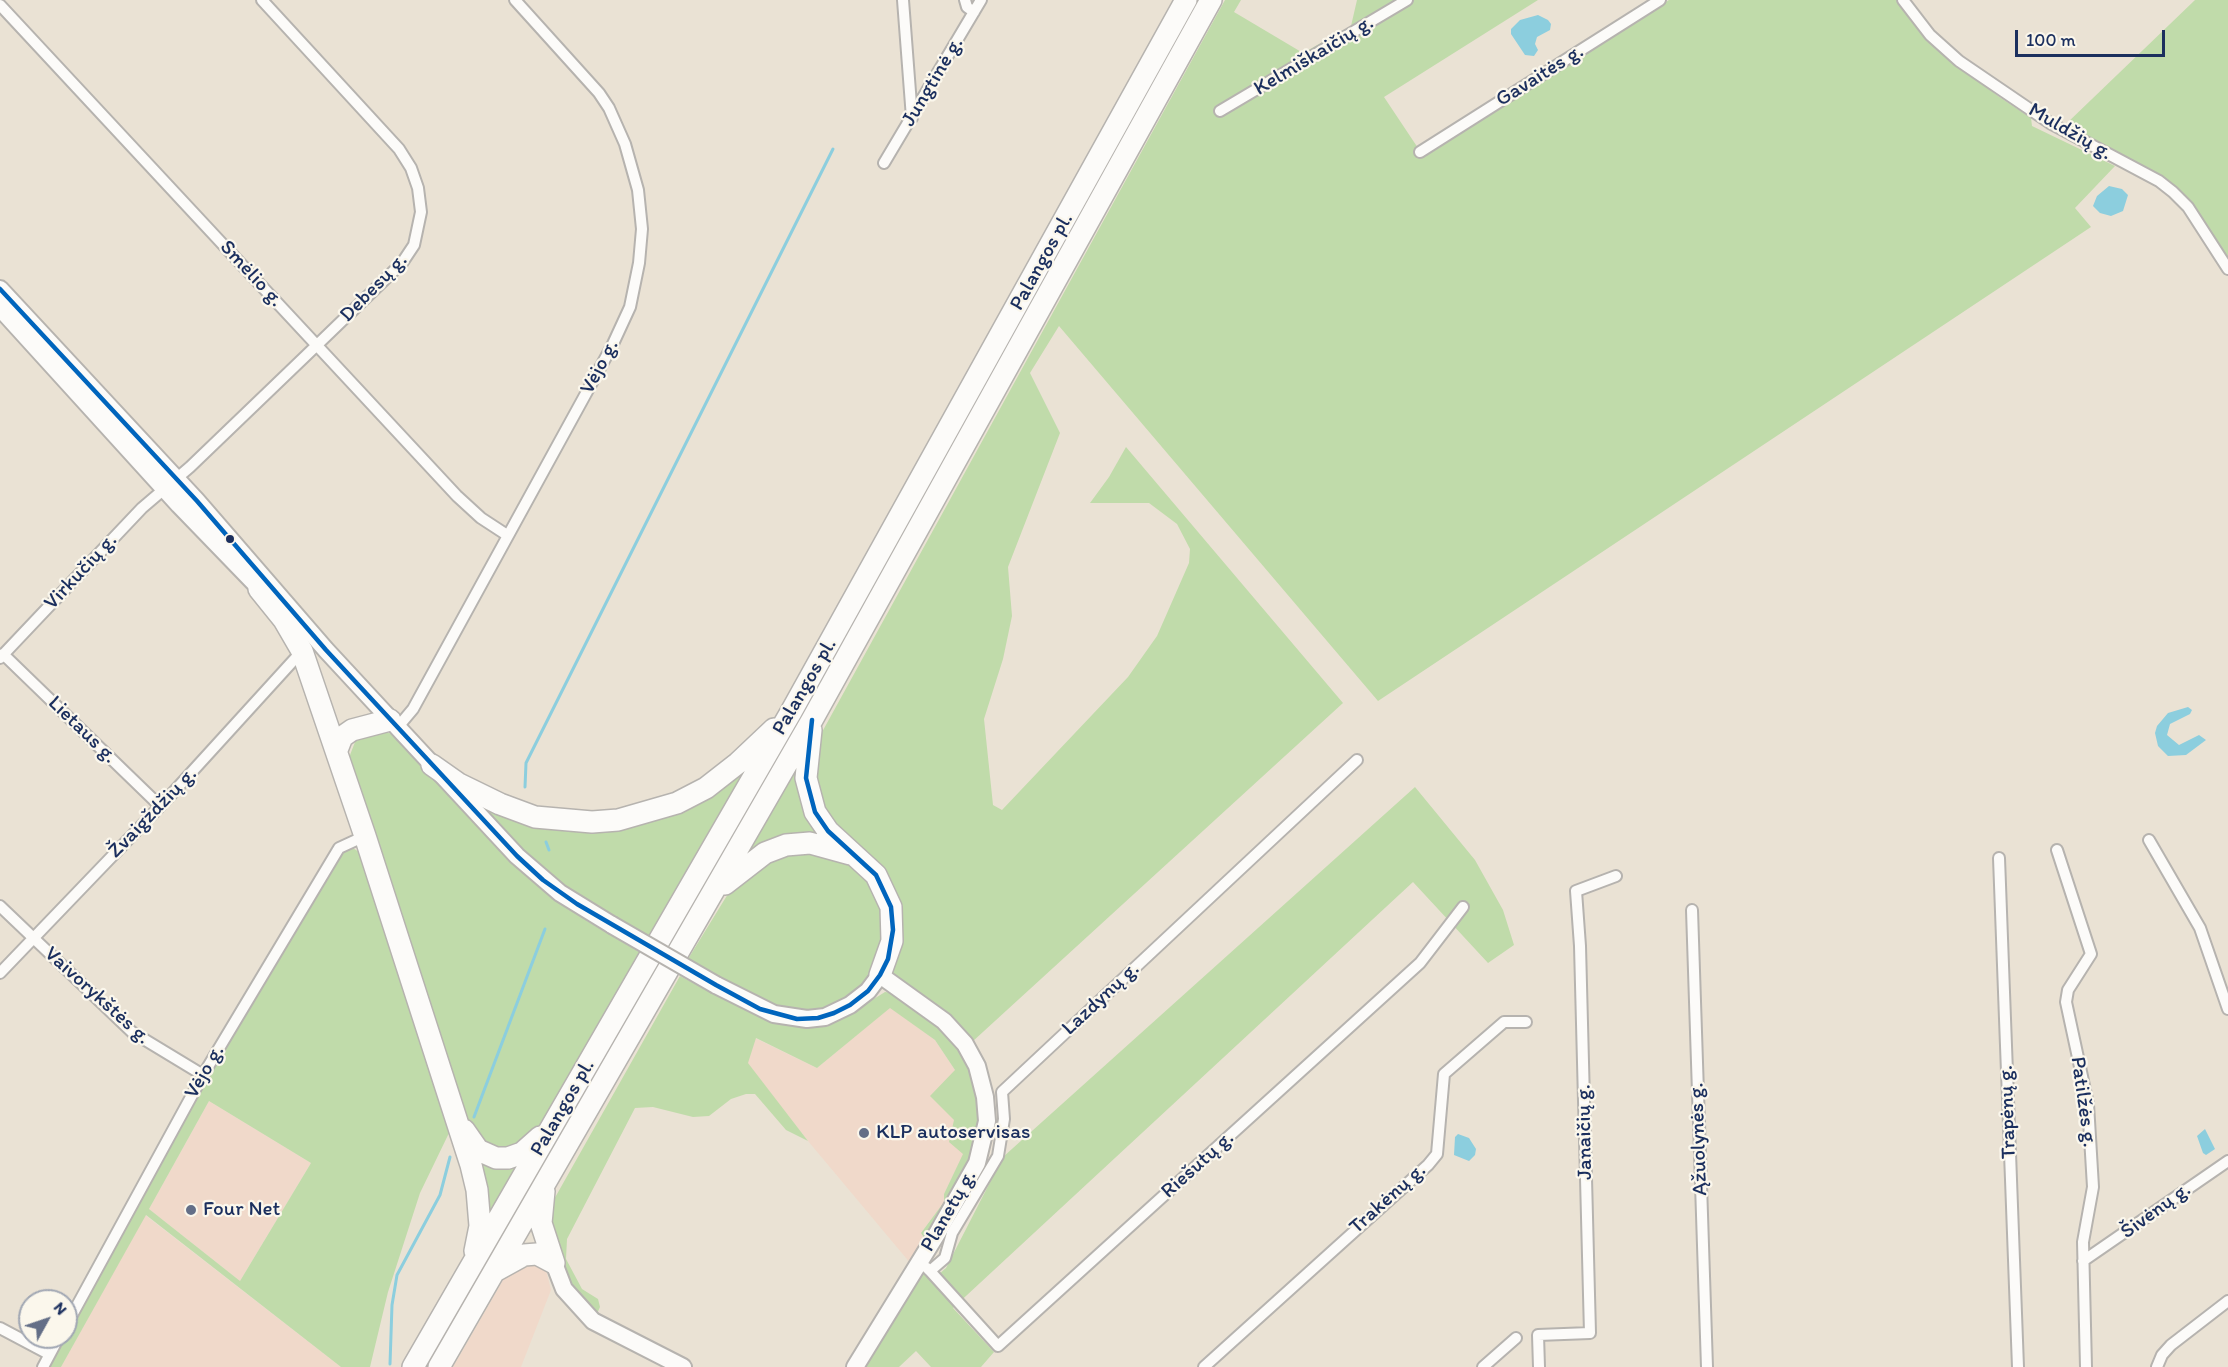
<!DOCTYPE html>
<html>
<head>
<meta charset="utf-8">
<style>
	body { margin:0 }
	#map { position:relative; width:2228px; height:1367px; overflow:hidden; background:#eae2d4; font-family:Itim,sans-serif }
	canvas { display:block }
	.north { position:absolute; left:18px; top:1289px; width:60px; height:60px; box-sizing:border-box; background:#fbf7ec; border:2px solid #a1a7b3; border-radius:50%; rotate:50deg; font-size:16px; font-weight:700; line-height:24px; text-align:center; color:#1b2f5e }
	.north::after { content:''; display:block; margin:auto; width:21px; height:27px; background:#636e87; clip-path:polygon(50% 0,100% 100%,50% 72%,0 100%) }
	.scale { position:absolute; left:2015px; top:30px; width:150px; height:27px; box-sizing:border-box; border:3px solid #1b2f5e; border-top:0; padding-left:8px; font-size:18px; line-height:21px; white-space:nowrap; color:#1b2f5e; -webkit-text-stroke:4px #fbf7ec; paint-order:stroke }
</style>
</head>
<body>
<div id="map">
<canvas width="2228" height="1367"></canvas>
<div class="north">N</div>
<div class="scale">100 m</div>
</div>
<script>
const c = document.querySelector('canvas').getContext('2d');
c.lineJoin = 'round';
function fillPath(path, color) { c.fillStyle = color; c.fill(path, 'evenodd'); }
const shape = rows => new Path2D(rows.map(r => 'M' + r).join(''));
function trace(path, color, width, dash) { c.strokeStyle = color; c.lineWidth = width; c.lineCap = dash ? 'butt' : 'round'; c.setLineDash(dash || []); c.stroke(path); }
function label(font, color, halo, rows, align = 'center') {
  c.font = font + ' Itim,sans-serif'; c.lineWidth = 4.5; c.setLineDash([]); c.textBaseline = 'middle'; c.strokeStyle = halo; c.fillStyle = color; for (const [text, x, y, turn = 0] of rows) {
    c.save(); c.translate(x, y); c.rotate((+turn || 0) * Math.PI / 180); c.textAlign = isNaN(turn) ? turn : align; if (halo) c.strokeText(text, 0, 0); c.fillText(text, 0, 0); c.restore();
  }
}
fillPath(shape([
	[890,1007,935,1040,955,1070,955,1120,964,1154,944,1194,944,1202,921,1233,925,1239,911,1264,808,1141,747,1063,755,1038,817,1068],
	[209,1101,311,1163,240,1281,149,1209],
	[145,1215,341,1367,61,1367],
	[522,1259,545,1266,551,1290,521,1367,453,1367,511,1266]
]), '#f0d9ca');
fillPath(shape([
	[1195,0,1203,0,950,461,431,1367,423,1367],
	[1225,0,1241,0,1234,12,1303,53,1351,26,1357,0,1538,0,1384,97,1424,157,1669,0,1899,0,1906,14,1933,46,1998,96,2031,118,2032,126,2115,166,2075,208,2091,227,1378,701,1059,326,1030,373,1060,433,1008,567,1012,616,1003,659,984,719,993,805,1002,810,1128,677,1157,636,1189,563,1190,549,1177,524,1149,503,1090,503,1109,477,1126,447,1343,703,972,1042,896,979,893,972,900,926,824,818,812,760,816,743],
	[2195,0,2228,0,2228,257,2189,202,2165,179,2066,124],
	[384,732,393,734,541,886,587,921,641,953,534,1135,501,1152,475,1139,461,1110,350,767,350,755,355,742,364,734],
	[801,756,833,842,740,864],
	[753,759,649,937,585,901,533,860,469,796,615,827],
	[1415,787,1475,860,1503,910,1514,945,1488,963,1413,882,953,1308,994,1352,981,1367,931,1367,916,1351,899,1367,859,1367,919,1274,939,1274,946,1268,1003,1157],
	[353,848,359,852,362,861,449,1133,420,1193,388,1292,370,1367,341,1367,146,1215,61,1367,49,1367,196,1096,344,849],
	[209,1101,311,1163,240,1281,149,1209],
	[784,851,836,854,864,873,886,921,883,953,860,991,817,1012,779,1009,750,996,688,959,731,889],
	[680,976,747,1011,780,1023,807,1027,840,1020,885,992,894,993,947,1031,970,1066,980,1109,975,1145,962,1179,925,1239,921,1233,944,1202,944,1194,963,1154,949,1142,954,1120,930,1096,955,1070,935,1040,890,1008,817,1068,756,1038,748,1063,808,1141,786,1130,755,1094,746,1094,731,1099,709,1116,693,1117,653,1107,635,1108,567,1239,566,1259,582,1289,598,1299,600,1307,596,1316,565,1279,548,1210],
	[475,1153,528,1155,488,1223]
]), '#c0dbaa');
fillPath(shape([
	[1538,15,1548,20,1551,24,1550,30,1537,37,1535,44,1538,50,1534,56,1525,55,1511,34,1511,29,1520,20],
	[2109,186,2122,189,2128,195,2123,211,2111,216,2100,213,2093,206,2097,196],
	[2188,707,2192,710,2190,714,2170,724,2167,735,2179,745,2199,735,2206,740,2186,755,2168,756,2158,746,2155,733,2157,726,2168,713],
	[2205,1129,2215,1149,2206,1155,2203,1153,2197,1136],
	[1458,1134,1469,1138,1476,1149,1475,1155,1469,1161,1454,1155,1455,1137]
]), '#8ccede');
trace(shape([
	[525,787,526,763,833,149],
	[546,842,549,850],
	[474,1117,545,929],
	[390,1364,392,1305,397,1275,440,1195,450,1157]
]), '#8ccede', 3);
const street = shape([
	[903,0,912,118],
	[965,0,967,7,974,12],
	[1903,0,1930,35,1959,61,2050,123,2159,181,2173,192,2188,207,2228,269],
	[0,5,457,496,481,518,507,535],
	[1220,111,1407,0],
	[1420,152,1660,0],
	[884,163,981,0],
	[3,654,160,806],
	[0,658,142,508,190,467,317,345,402,263,414,245,421,212,418,188,411,168,399,149,262,0],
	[397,728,413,709,612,346,630,307,639,263,642,229,638,190,625,144,609,108,599,93,515,0],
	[2149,840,2200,928,2228,1009],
	[2057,850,2091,954,2068,990,2066,1002,2088,1104,2093,1187,2083,1242,2086,1367],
	[1999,858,2018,1367],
	[0,906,132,1032,203,1075],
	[1692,910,1707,1367],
	[0,973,169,797,302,651],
	[2083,1261,2228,1161],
	[927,1268,930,1271,945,1258,952,1233,998,1156,1004,1119,1002,1092,1357,760],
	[930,1271,998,1346,1420,963,1463,907],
	[66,1326,203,1075,339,848,365,836],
	[0,1328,49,1354],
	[43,1367,59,1337],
	[1204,1367,1428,1165,1437,1154,1444,1074,1504,1022,1526,1022],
	[1483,1367,1516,1338],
	[1539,1367,1538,1335,1590,1333,1580,946,1576,891,1616,876],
	[2157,1367,2162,1355,2171,1345,2228,1301]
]);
const secondary = shape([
	[0,289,197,501,326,650,517,856,560,893,612,925],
	[0,308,179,505,268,597],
	[716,985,774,1014,807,1019,825,1017,850,1005,868,991,880,975,944,1021,965,1044,977,1066,985,1097,987,1121,977,1163,938,1232,855,1367],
	[554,1263,564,1289,593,1321,683,1367]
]);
const highway = shape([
	[259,589,284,620,302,651,365,836,471,1165,477,1190,480,1226,475,1251],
	[811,730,806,778,815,812,828,831,876,875,891,907,892,941,880,975],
	[337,750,342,737,352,730,390,720],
	[432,765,459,784,500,804,535,817,592,822,618,820,677,803,706,788,738,763,774,729],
	[725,884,765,853,786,845,810,843,850,854],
	[464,1130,478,1150,496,1158,508,1158,522,1153,540,1137],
	[544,1191,541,1223,554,1263],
	[495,1271,524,1255,537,1254,554,1263],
	[413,1367,791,712,1186,0],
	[439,1367,812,720,1211,0]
]);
trace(street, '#b6b3af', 14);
trace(secondary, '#b6b3af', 20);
trace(highway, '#b6b3af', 24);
trace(street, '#fcfbf9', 10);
trace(secondary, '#fcfbf9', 16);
trace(highway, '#fcfbf9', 21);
const secondaryBridge = shape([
	[612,925,716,985]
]);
trace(secondaryBridge, '#b6b3af', 20, []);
trace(secondaryBridge, '#fcfbf9', 16);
trace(shape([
	[0,289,197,501,326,650,517,856,543,880,577,904,716,985,760,1009,797,1019,818,1018,834,1013,850,1005,868,991,880,975,888,959,893,930,891,907,876,875,828,831,815,812,806,778,812,720]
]), '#0065bd', 4.5);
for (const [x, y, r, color] of [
	[230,539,5,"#1b2f5e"],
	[864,1133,6,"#636e87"],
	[191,1210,6,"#636e87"]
]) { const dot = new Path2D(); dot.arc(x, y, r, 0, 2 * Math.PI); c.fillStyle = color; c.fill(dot); trace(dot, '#fbf7ec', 2); }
label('21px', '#1b2f5e', '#fbf7ec', [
	["Kelmiškaičių g.",1314,56,-31],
	["Gavaitės g.",1540,76,-32],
	["Jungtinė g.",933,82,-59],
	["Muldžių g.",2070,132,30],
	["Palangos pl.",1042,262,-61],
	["Smėlio g.",251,274,47],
	["Debesų g.",374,288,-46],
	["Vėjo g.",600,367,-62],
	["Virkučių g.",81,572,-47],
	["Palangos pl.",805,687,-60],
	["Lietaus g.",82,730,44],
	["Žvaigždžių g.",153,813,-46],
	["Vaivorykštės g.",97,996,42],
	["Lazdynų g.",1101,999,-43],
	["Vėjo g.",205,1072,-60],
	["Patilžės g.",2083,1102,82],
	["Palangos pl.",563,1108,-60],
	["Trapėnų g.",2008,1112,-92],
	["Janaičių g.",1585,1132,-91],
	["Ąžuolynės g.",1699,1139,-92],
	["Riešutų g.",1198,1165,-42],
	["Trakėnų g.",1388,1199,-42],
	["Planetų g.",949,1211,-60],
	["Šivėnų g.",2156,1211,-36]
]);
label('21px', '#1b2f5e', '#fbf7ec', [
	["KLP autoservisas",876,1133],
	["Four Net",203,1210]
], 'left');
</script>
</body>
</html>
